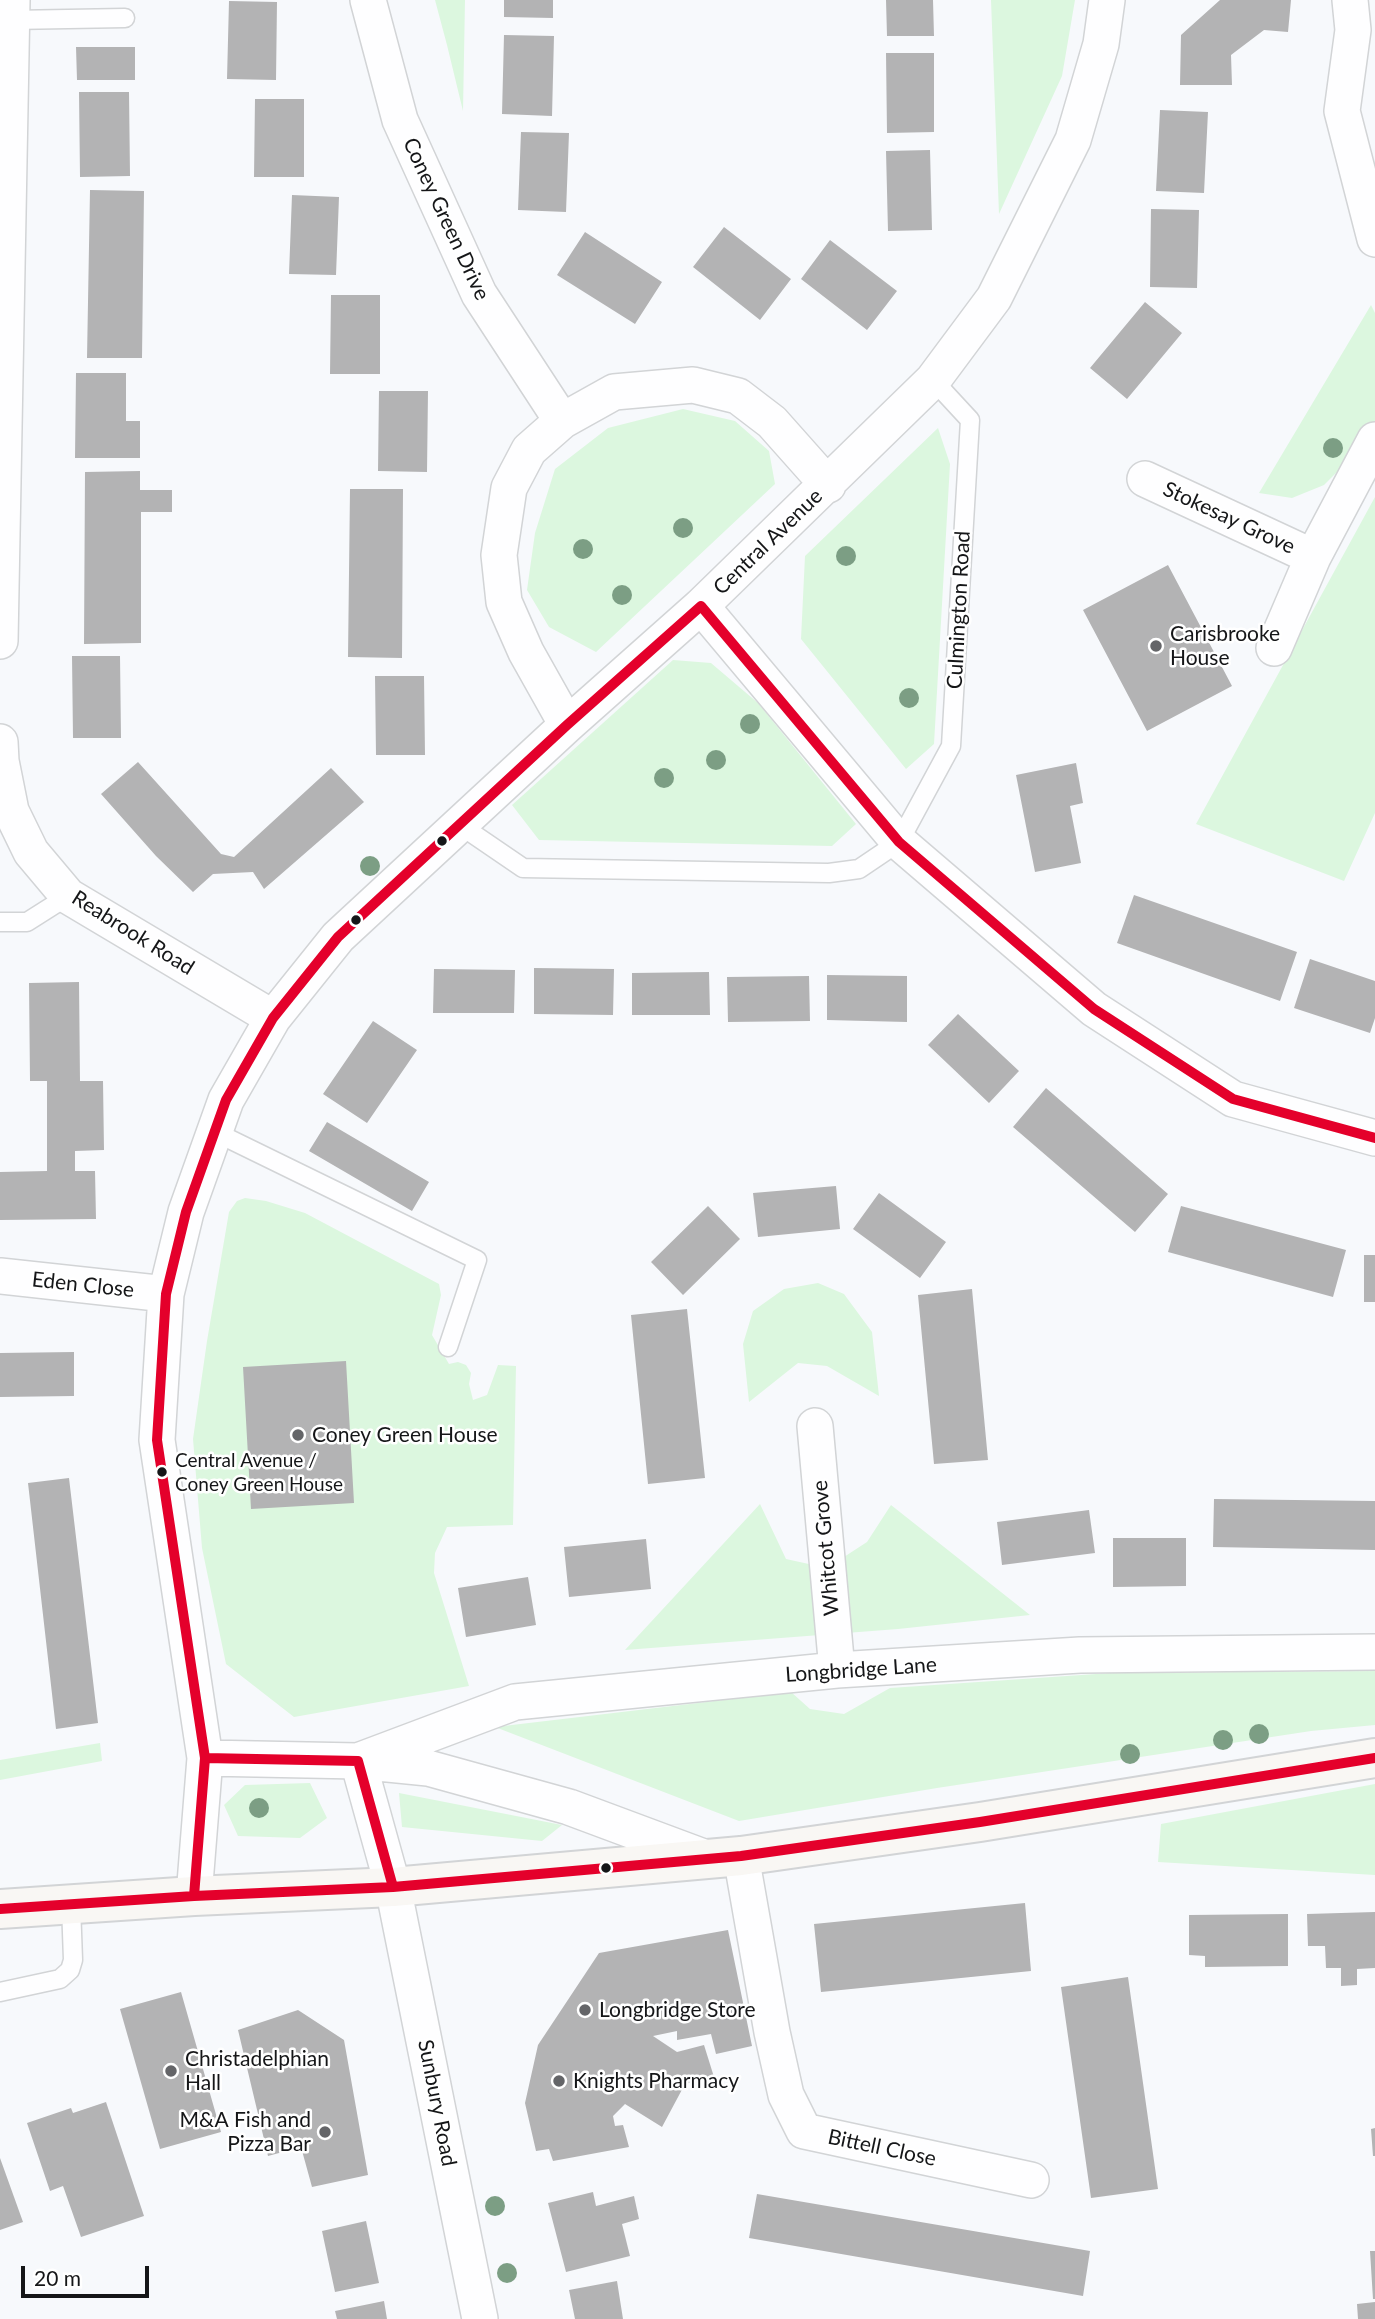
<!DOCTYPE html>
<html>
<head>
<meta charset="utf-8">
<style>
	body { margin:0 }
	#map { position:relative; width:1375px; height:2319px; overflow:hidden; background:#f7f9fc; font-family:Lato,sans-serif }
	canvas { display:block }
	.scale { position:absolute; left:21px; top:2266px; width:128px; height:32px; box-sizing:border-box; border:4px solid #151618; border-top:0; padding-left:9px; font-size:21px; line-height:24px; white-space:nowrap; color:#151618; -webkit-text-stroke:5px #fff; paint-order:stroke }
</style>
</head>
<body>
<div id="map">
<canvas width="1375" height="2319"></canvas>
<div class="scale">20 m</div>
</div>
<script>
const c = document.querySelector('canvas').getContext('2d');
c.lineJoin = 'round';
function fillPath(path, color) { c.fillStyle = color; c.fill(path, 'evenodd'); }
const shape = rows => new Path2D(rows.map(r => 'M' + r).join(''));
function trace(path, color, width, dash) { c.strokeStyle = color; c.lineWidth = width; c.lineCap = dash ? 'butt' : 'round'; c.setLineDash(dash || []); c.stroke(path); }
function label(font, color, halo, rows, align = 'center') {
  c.font = font + ' Lato,sans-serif'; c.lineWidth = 5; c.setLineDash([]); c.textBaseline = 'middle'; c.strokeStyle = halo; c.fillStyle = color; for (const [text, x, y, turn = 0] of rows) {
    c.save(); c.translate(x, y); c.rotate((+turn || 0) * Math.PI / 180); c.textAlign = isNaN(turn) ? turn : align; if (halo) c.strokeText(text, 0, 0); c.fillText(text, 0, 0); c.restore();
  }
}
fillPath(shape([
	[435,0,465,0,463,111,447,45],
	[991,0,1075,0,1062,76,999,214],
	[1371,305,1375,313,1375,421,1356,453,1324,485,1292,498,1259,493],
	[683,409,735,421,769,451,775,484,596,652,549,627,527,590,535,533,555,469,608,428],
	[938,428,950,464,934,744,906,769,801,639,805,556],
	[1375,497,1375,813,1344,881,1196,824],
	[673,660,711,663,758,703,856,824,832,846,539,840,512,805],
	[245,1198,266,1201,305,1213,439,1284,441,1295,432,1335,449,1364,458,1362,466,1365,471,1373,469,1384,473,1400,487,1395,498,1365,516,1366,513,1525,447,1527,435,1553,434,1573,469,1686,294,1717,226,1664,202,1548,193,1439,207,1341,229,1212,237,1201],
	[818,1283,844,1294,872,1332,879,1396,827,1366,798,1363,749,1402,743,1344,753,1311,784,1289],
	[760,1504,786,1559,827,1568,867,1542,891,1505,1030,1615,898,1629,625,1650],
	[1375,1671,1375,1725,1311,1731,937,1788,739,1821,495,1727,791,1692,810,1709,844,1714,890,1688,1111,1673],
	[100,1743,102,1761,0,1780,0,1760],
	[310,1783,327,1818,300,1838,238,1836,224,1805,245,1785],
	[1375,1784,1375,1875,1158,1862,1161,1824],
	[399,1793,562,1825,542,1841,402,1827]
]), '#dcf7df');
fillPath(shape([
	[504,0,553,0,553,18,504,17],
	[886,0,933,0,934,36,887,36],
	[1220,0,1291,0,1288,32,1264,30,1231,55,1232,85,1180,85,1181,35],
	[229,1,277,2,276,80,227,79],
	[504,35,554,36,552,116,502,114],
	[76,47,135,47,135,80,77,80],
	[886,53,934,53,934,132,887,133],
	[79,92,129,92,130,176,80,177],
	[255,99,304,99,304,177,254,177],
	[1160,110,1208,112,1204,193,1156,191],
	[521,132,569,133,566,212,518,210],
	[930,150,932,230,888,231,886,151],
	[90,190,144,191,142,358,87,358],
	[292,195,339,197,336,275,289,274],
	[1151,209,1199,210,1197,288,1150,287],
	[724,227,791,279,760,320,693,267],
	[585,232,662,282,635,324,557,275],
	[830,240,897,291,867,330,801,279],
	[331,295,380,295,380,374,330,374],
	[1145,302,1182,333,1127,399,1090,368],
	[76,373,126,373,126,421,140,421,140,458,75,458],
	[379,391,428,391,427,472,378,471],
	[140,471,140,490,172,490,172,512,141,512,141,643,84,644,85,472],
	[350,489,403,489,402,658,348,657],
	[1168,565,1232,686,1147,731,1083,610],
	[72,656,120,656,121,738,73,738],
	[375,676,424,676,425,755,376,755],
	[138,762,221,854,234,857,331,768,364,802,264,889,253,872,213,874,193,892,156,856,101,794],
	[1076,763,1083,803,1070,806,1081,863,1035,872,1016,775],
	[1134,895,1297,952,1280,1001,1117,943],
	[1310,959,1375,981,1375,1018,1370,1033,1294,1008],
	[534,968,614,969,613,1015,534,1014],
	[434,969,515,970,514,1013,433,1013],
	[709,972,710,1015,632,1015,632,973],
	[827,975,907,976,907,1022,827,1020],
	[809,976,810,1021,728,1022,727,977],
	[79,982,80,1081,103,1081,104,1150,75,1151,75,1171,95,1171,96,1219,0,1220,0,1172,47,1171,47,1081,30,1081,29,983],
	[958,1014,1019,1071,989,1103,928,1045],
	[373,1021,417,1050,367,1123,323,1094],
	[1046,1088,1168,1194,1135,1232,1013,1127],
	[327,1122,429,1182,412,1211,309,1151],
	[836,1186,840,1229,758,1237,753,1193],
	[879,1193,946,1242,920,1278,853,1229],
	[708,1206,740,1239,683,1295,651,1262],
	[1181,1206,1346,1250,1333,1297,1168,1252],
	[1364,1255,1375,1255,1375,1302,1364,1302],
	[972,1289,988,1460,934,1464,918,1295],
	[687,1309,705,1478,648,1484,631,1315],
	[74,1352,74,1396,0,1397,0,1353],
	[346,1361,354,1503,251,1509,243,1367],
	[69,1478,98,1723,56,1729,28,1483],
	[1214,1499,1375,1501,1375,1550,1213,1547],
	[1089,1510,1095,1553,1002,1565,997,1522],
	[1113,1538,1186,1538,1186,1586,1113,1587],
	[646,1539,651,1589,569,1597,564,1547],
	[528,1577,536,1625,466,1637,458,1588],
	[1025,1903,1031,1971,821,1992,814,1924],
	[1375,1912,1375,1968,1357,1969,1357,1985,1341,1986,1341,1968,1326,1968,1325,1946,1308,1946,1307,1914],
	[1288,1914,1288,1966,1205,1967,1205,1956,1189,1955,1189,1915],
	[728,1930,752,2046,716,2054,711,2034,677,2040,677,2031,653,2036,677,2052,704,2045,714,2077,685,2084,662,2127,625,2104,613,2116,615,2126,623,2125,629,2147,553,2161,549,2149,536,2151,525,2103,538,2045,599,1953],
	[1128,1977,1158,2189,1091,2198,1061,1987],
	[181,1992,221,2132,160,2149,120,2009],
	[298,2010,344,2040,368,2175,312,2187,301,2147,268,2156,238,2030],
	[106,2102,144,2216,81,2237,63,2186,50,2191,27,2123,71,2108,73,2113],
	[1375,2128,1375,2156,1373,2156,1371,2129],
	[0,2158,23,2222,0,2230],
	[593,2192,596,2206,634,2196,639,2219,622,2224,630,2256,566,2272,548,2203],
	[757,2194,1090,2251,1083,2296,749,2238],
	[366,2221,379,2283,335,2292,322,2231],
	[1370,2251,1375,2251,1375,2299,1373,2299],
	[617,2281,623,2319,575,2319,569,2290],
	[384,2301,387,2319,337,2319,335,2311],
	[1375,2302,1375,2319,1358,2319,1357,2304]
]), '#b3b3b4');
const lane = shape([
	[11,20,125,18],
	[460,825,523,868,829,873,859,869,899,842,951,746,970,420,933,380],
	[0,922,27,922,68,896],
	[215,1132,477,1260,448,1347],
	[0,1992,60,1979,70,1970,73,1960,71,1905]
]);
const street = shape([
	[368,0,400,120,479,294,562,421],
	[1350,0,1353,30,1342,111,1375,239],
	[1145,479,1313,557],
	[701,606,899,842,1094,1009,1233,1099,1375,1138],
	[0,641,12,0],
	[1274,648,1313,557,1375,440],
	[567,725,526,652,504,602,499,555,509,488,529,450,562,421,614,392,693,385,738,396,772,422,828,485],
	[0,742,1,761,11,811,31,852,68,896,273,1018],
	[0,1276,166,1294],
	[815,1426,837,1670],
	[205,1758,157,1440,166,1294,186,1212,226,1100,273,1018,338,937,567,725,701,606,933,380,994,298,1073,140,1101,44,1107,0],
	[358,1761,515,1702,837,1670,1080,1655,1375,1652],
	[358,1761,393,1887,480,2319],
	[741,1856,772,2032,786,2095,804,2131,1031,2180],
	[194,1896,205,1758,358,1761,428,1768,569,1807,706,1858]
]);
const secondary = shape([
	[0,1909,194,1896,393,1887,741,1856,980,1822,1375,1758]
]);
trace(lane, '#d2d4d6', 21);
trace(street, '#d2d4d6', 38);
trace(secondary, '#d2d4d6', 42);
trace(lane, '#fefeff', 18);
trace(street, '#fefeff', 35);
trace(secondary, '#f9f7f4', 38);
trace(shape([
	[205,1758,157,1440,166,1294,186,1212,226,1100,273,1018,338,937,567,725,701,606,899,842,1094,1009,1233,1099,1375,1138],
	[194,1896,205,1758,358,1761,393,1887],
	[0,1909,194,1896,393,1887,741,1856,980,1822,1375,1758]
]), '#e4002b', 10);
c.fillStyle = '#7c9e84';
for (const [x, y] of [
	[1333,448],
	[683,528],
	[583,549],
	[846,556],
	[622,595],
	[909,698],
	[750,724],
	[716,760],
	[664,778],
	[370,866],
	[1259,1734],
	[1223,1740],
	[1130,1754],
	[259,1808],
	[495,2206],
	[507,2273]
]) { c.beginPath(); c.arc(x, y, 10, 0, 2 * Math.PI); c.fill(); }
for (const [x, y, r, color] of [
	[1156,646,7,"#646568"],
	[442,841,6,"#151618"],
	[356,920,6,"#151618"],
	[298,1435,7,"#646568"],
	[162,1472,6,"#151618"],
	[606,1868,6,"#151618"],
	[585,2010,7,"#646568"],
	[171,2071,7,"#646568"],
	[559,2081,7,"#646568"],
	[325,2132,7,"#646568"]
]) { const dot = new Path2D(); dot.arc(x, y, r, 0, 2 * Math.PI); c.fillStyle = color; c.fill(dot); trace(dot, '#fff', 2.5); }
label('19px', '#151618', '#fff', [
	["Central Avenue /",175,1461],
	["Coney Green House",175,1485]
], 'left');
label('21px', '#151618', '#fff', [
	["Coney Green Drive",446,219,65],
	["Stokesay Grove",1229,518,25],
	["Central Avenue",768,542,-44],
	["Culmington Road",959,610,-87],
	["Reabrook Road",133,933,32],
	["Eden Close",83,1285,6],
	["Whitcot Grove",826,1548,-95],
	["Longbridge Lane",861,1670,-4],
	["Sunbury Road",437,2103,79],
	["Bittell Close",882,2148,12]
]);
label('21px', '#151618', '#fff', [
	["Carisbrooke",1170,634],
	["House",1170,658],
	["Coney Green House",312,1435],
	["Longbridge Store",599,2010],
	["Christadelphian",185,2059],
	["Hall",185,2083],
	["Knights Pharmacy",573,2081],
	["M&A Fish and",311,2120,"right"],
	["Pizza Bar",311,2144,"right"]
], 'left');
</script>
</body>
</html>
